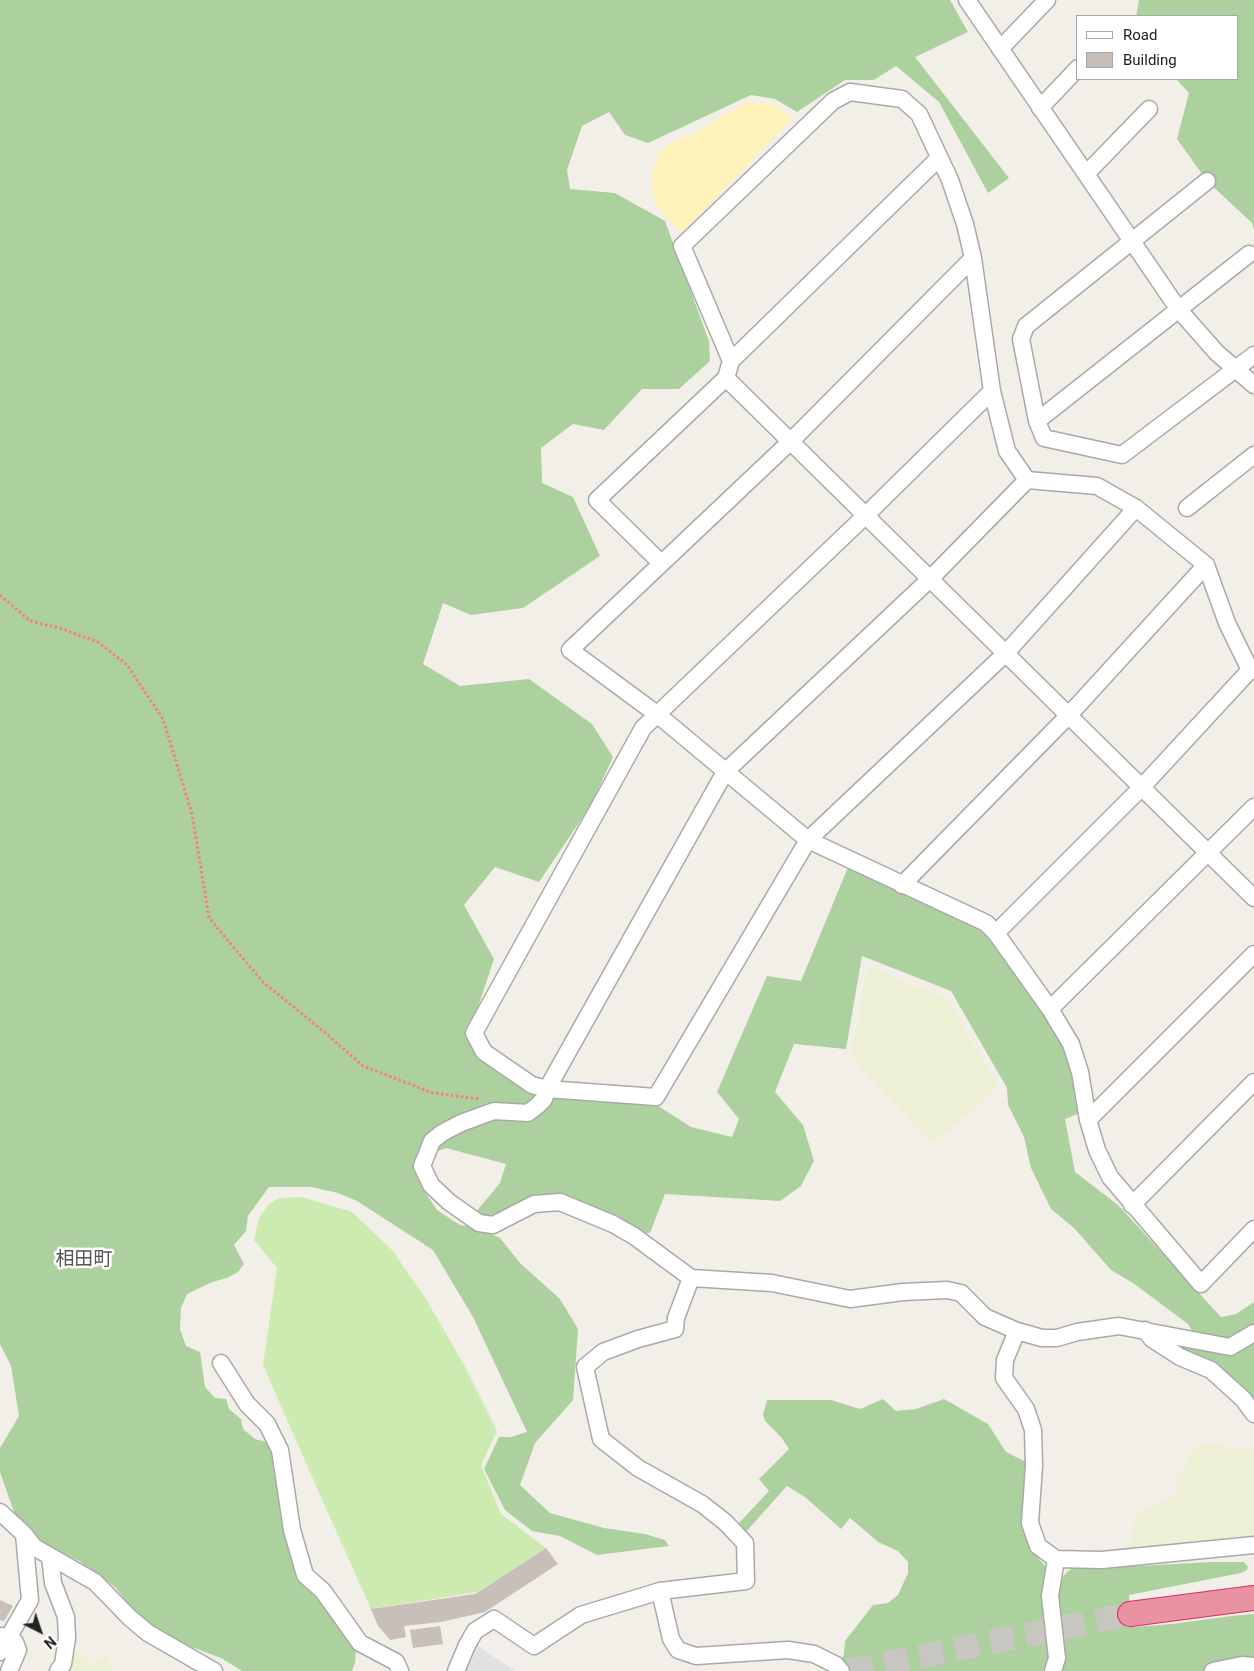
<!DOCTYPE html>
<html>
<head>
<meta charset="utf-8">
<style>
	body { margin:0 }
	#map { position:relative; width:1254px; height:1671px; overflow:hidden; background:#f2efe9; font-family:Roboto,sans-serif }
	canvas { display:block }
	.legend { position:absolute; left:1076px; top:15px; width:162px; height:65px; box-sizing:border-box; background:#fff; border:1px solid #a7a7a7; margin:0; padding:6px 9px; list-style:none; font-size:15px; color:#222 }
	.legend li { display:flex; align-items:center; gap:10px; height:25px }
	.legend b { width:25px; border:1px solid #a7a7a7 }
	.north { position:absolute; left:15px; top:1606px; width:50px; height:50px; -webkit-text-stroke:4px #fff; paint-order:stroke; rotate:139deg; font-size:14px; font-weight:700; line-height:20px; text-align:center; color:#222 }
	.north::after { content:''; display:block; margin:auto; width:18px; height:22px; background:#222; clip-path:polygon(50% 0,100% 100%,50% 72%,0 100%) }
</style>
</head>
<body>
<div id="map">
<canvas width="1254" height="1671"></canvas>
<ul class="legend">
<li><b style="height:6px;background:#fff"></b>Road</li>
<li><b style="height:14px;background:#c7bfb8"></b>Building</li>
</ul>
<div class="north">N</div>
</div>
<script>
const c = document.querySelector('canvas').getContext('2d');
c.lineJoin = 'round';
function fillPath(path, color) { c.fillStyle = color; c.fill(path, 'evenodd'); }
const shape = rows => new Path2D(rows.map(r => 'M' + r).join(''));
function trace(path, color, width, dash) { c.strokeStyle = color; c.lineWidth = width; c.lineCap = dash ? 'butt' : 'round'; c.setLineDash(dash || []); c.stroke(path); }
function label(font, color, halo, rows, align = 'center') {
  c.font = font + ' Roboto,"Noto Sans JP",sans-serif'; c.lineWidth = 5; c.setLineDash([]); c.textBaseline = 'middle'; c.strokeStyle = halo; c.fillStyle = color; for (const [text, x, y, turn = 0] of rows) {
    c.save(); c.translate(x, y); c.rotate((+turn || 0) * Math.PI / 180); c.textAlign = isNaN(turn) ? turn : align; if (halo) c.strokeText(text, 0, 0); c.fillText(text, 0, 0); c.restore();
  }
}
fillPath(shape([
	[868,965,948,1000,999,1087,933,1144,854,1061,853,1045],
	[1199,1443,1254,1450,1254,1538,1127,1550,1137,1513,1178,1495,1176,1478],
	[77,1650,91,1664,108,1656,112,1671,63,1671]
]), '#eef0d5');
fillPath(shape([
	[302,1197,352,1212,392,1250,426,1299,464,1365,497,1431,481,1465,501,1514,546,1548,477,1592,371,1609,320,1495,263,1365,277,1268,254,1240,259,1218,268,1205,279,1198]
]), '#cdebb0');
fillPath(shape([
	[0,0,950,0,968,32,915,57,1009,178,988,193,939,102,896,66,874,80,845,80,797,112,775,99,751,95,648,143,625,135,609,112,582,126,567,170,570,189,615,193,665,221,709,341,710,361,679,389,642,389,604,430,573,424,541,448,542,483,573,497,600,556,523,608,471,615,443,603,423,664,460,686,529,679,592,724,613,757,591,805,539,882,495,867,464,905,494,959,469,1034,527,1089,655,1104,691,1127,732,1137,739,1119,717,1092,767,976,801,981,851,860,996,933,1071,1044,1080,1113,1065,1119,1075,1172,1118,1205,1221,1317,1236,1314,1254,1302,1254,1329,1229,1342,1195,1336,1188,1324,1133,1283,1111,1270,1074,1228,1051,1209,1031,1168,1024,1137,1008,1105,1007,1088,951,991,862,956,846,1049,794,1044,775,1092,803,1125,814,1161,801,1186,780,1201,665,1194,650,1233,643,1233,563,1197,488,1220,475,1213,500,1183,506,1164,446,1148,436,1152,421,1174,423,1189,437,1210,460,1225,476,1227,500,1238,520,1263,560,1299,578,1329,573,1400,535,1443,520,1485,550,1513,604,1528,645,1534,665,1540,669,1546,597,1555,560,1536,532,1531,505,1510,484,1469,499,1437,511,1437,527,1432,473,1317,433,1250,357,1201,338,1193,311,1187,269,1187,248,1216,246,1231,234,1245,244,1264,238,1272,227,1278,212,1282,187,1294,181,1308,180,1329,186,1346,200,1352,205,1387,215,1398,226,1399,229,1409,241,1419,243,1429,255,1439,267,1442,275,1451,319,1596,356,1648,355,1663,352,1671,242,1671,221,1658,170,1639,134,1612,115,1587,79,1561,46,1545,16,1518,0,1472,0,1448,19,1416,11,1366,0,1344],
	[1139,0,1254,0,1254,230,1252,223,1207,181,1177,139,1189,93,1176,79,1238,79,1238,16,1136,16],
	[1160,1338,1231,1352,1254,1338,1254,1405],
	[883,1399,896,1411,916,1409,944,1399,988,1424,1006,1452,1028,1463,1028,1490,1023,1532,1033,1552,1046,1567,1048,1656,1043,1671,848,1671,840,1663,844,1654,845,1641,873,1605,888,1603,898,1595,908,1573,908,1562,898,1551,878,1542,850,1518,841,1529,805,1497,787,1486,744,1534,738,1524,769,1491,759,1479,789,1449,781,1437,765,1421,763,1414,767,1400,831,1400,860,1409],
	[1210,1562,1244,1562,1248,1567,1247,1570,1241,1573,1129,1595,1132,1627,1172,1624,1231,1616,1254,1614,1254,1671,1061,1671,1058,1593,1062,1578,1067,1572,1073,1568,1086,1566,1139,1566]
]), '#add19e');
fillPath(shape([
	[747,102,774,104,792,118,682,234,655,204,651,178,659,152,679,138,692,136,719,118]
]), '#fff1ba');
fillPath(shape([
	[473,1643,515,1671,461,1671]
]), '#e2e2e2');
fillPath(shape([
	[546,1548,558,1564,485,1612,441,1622,404,1626,406,1637,390,1640,378,1626,371,1609,475,1594],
	[0,1600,13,1606,4,1621,0,1620],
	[440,1626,443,1644,413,1648,410,1630]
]), '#c7bfb8');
trace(shape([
	[849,1671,1130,1614]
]), '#c8c6c1', 24, [24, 12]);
const minor = shape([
	[967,0,1179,310,1217,353,1254,385],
	[1000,49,1047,0],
	[1040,108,1078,68],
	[939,158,731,361,726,378,1254,898],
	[1086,174,1149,109],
	[1207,181,1026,326,1021,339,1037,421,1044,438,1122,455,1254,355],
	[973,258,791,441,570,650,658,715,808,840,986,923,996,933,1050,1009,1071,1044,1080,1072,1088,1120,1097,1150,1110,1177,1201,1284,1254,1229],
	[731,361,682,246,833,101,850,92,902,99,919,114,950,180,965,224,973,258,992,391,1007,451,1027,480,1097,486,1136,508,1206,565,1227,623,1250,670,1254,671],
	[992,391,866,515,643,728,474,1033,484,1052,532,1085,547,1089,656,1097,808,840,1006,653,1136,508],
	[1037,421,1249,254],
	[1027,480,931,578,725,772,547,1089,544,1099,537,1106,528,1113,494,1111,461,1123,442,1133,432,1141,422,1166,431,1185,449,1202,479,1223,493,1225,534,1204,560,1202,613,1224,634,1236,691,1278,772,1283,850,1299,903,1292,947,1290,961,1293,985,1317,1017,1331,1042,1338,1057,1338,1077,1332,1119,1326,1230,1347,1254,1333],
	[1187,508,1254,455],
	[661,563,597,500,726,378],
	[902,885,1068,716,1206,565],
	[996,933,1141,788,1250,670],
	[1050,1009,1254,807],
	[1088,1120,1254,954],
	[1132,1205,1254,1082],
	[1145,1330,1152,1339,1180,1357,1211,1370,1243,1399,1254,1414],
	[1017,1331,1005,1360,1004,1378,1026,1409,1033,1430,1034,1466,1030,1523,1038,1546,1056,1559,1050,1596,1057,1658,1053,1671],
	[221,1363,247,1404,267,1424,280,1450,292,1530,305,1575,323,1591,360,1643,396,1662,400,1671],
	[0,1512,24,1534,34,1547,95,1582,130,1618,148,1633,214,1671],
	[50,1556,53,1583,66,1617,67,1638,63,1664,58,1671],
	[1056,1559,1102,1560,1254,1545],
	[660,1591,671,1639,678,1650,696,1656,788,1650,814,1654,836,1665,841,1671],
	[0,1636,8,1637,15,1642,18,1650,9,1671],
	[0,1652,30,1600,24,1534],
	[456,1671,467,1645,475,1631,494,1619,534,1646,581,1615,660,1591,746,1581,745,1543,725,1522,702,1504,638,1468,601,1439,585,1367,603,1352,638,1339,675,1329,676,1318,691,1278],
	[1213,1671,1242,1665,1254,1666]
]);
const highway = shape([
	[1130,1614,1254,1598]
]);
trace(minor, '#a9a9a9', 19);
trace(highway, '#dc2a67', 26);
trace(shape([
	[0,595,30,621,59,628,98,642,127,665,163,719,192,814,209,918,263,982,323,1031,363,1066,433,1093,480,1099]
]), '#fa8072', 3, [2.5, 2.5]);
trace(minor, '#fff', 16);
trace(highway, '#e892a2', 24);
label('19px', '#555', '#fff', [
	["相田町",84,1260]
]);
</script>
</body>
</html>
